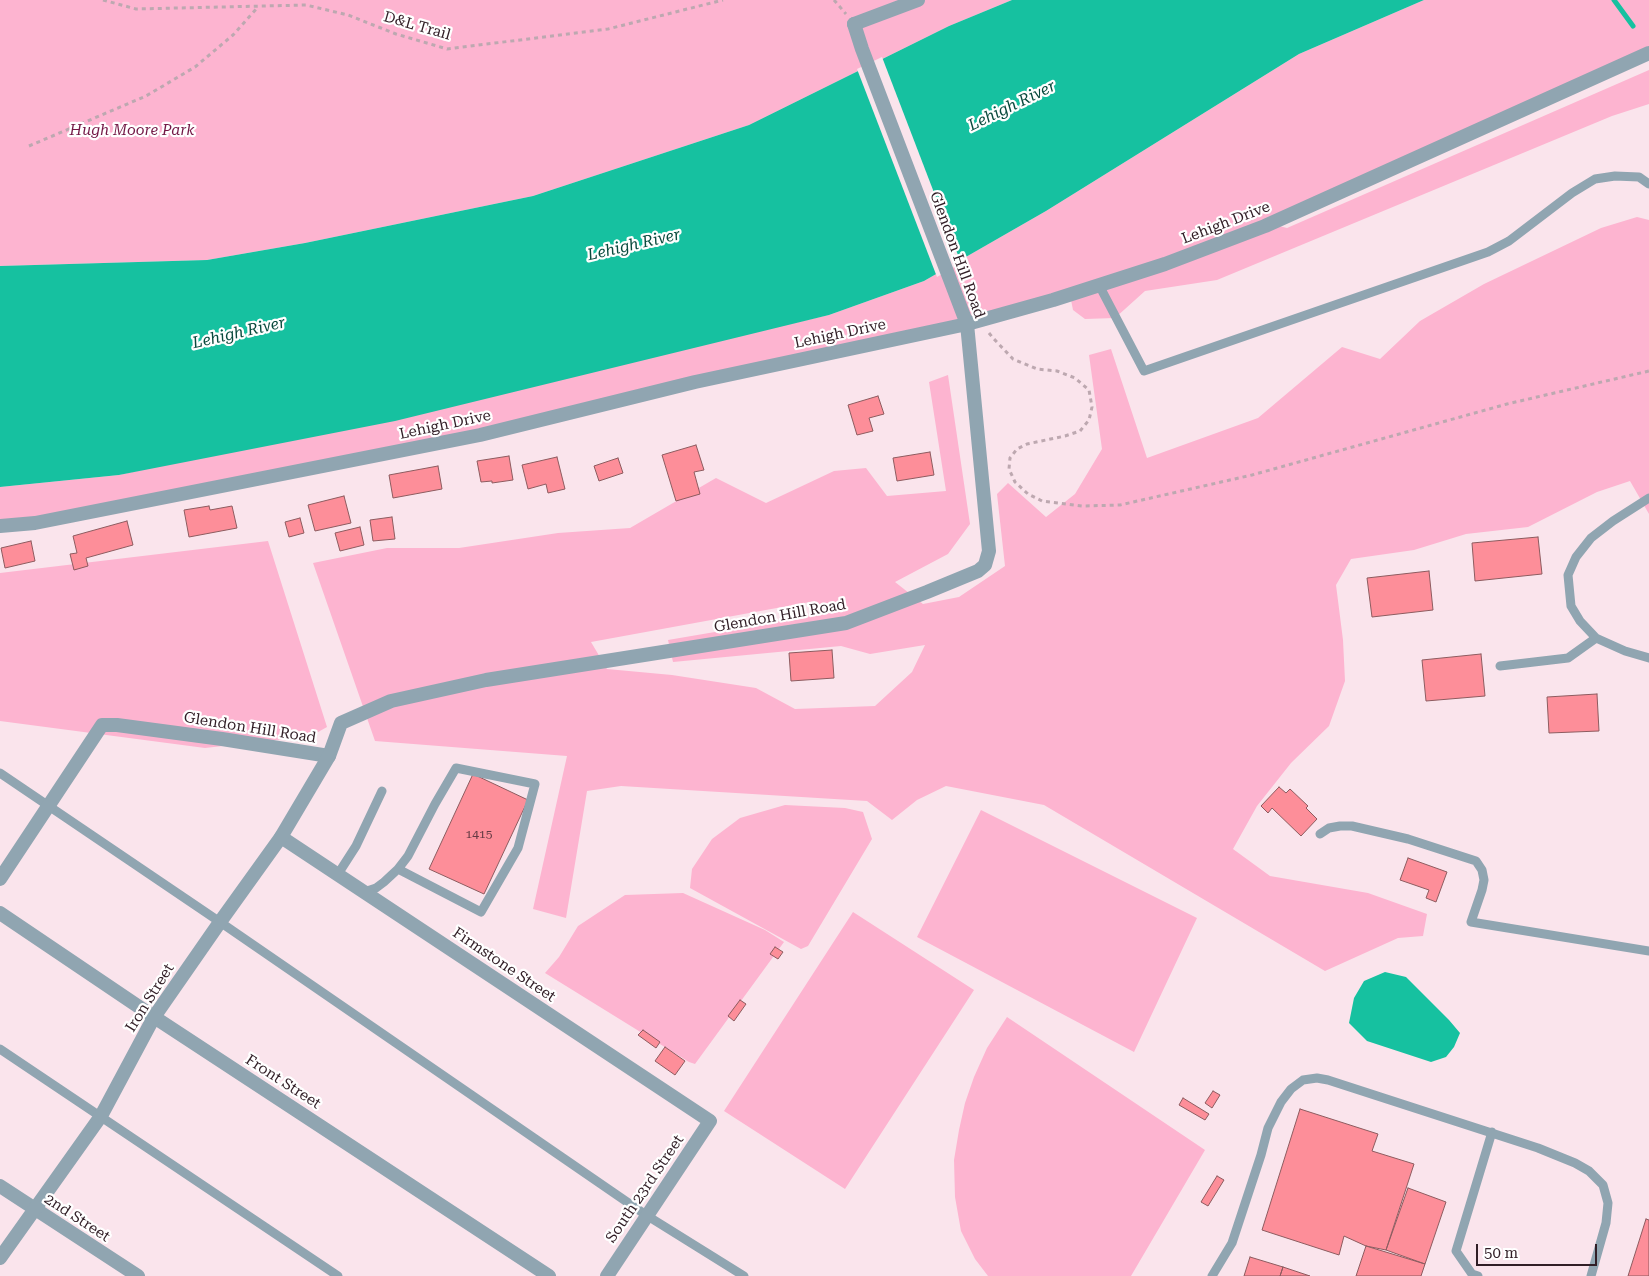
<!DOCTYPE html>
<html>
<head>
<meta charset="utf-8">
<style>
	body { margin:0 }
	#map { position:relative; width:1649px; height:1276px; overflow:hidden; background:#fae4ec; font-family:"Roboto Serif",serif }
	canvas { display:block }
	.scale { position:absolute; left:1476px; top:1244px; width:121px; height:22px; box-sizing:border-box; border:2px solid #311e26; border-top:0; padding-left:6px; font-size:15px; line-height:18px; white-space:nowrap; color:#311e26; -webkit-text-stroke:4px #fff; paint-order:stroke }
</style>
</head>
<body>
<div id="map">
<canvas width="1649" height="1276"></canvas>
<div class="scale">50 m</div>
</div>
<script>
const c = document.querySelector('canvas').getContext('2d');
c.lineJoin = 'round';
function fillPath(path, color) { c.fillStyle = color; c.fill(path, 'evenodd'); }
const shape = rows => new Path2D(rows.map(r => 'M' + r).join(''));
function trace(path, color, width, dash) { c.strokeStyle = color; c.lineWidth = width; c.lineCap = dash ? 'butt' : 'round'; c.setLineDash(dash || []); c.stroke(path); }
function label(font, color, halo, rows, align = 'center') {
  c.font = font + ' "Roboto Serif",serif'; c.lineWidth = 4.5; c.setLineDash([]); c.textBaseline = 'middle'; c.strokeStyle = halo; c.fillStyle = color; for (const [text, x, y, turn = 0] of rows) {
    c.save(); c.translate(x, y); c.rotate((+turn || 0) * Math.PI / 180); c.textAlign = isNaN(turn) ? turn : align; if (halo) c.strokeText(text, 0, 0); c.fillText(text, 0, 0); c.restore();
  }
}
fillPath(shape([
	[0,0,1012,0,949,26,749,125,533,196,305,243,207,260,0,266],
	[1424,0,1649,0,1649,53,1271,224,1287,228,1649,70,1649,104,1612,116,1217,280,1145,291,1115,318,1085,319,1073,310,1070,295,480,435,0,526,0,487,119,475,829,315,924,281,1046,211,1299,54],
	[1637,217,1649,220,1649,514,1630,481,1597,492,1528,527,1466,534,1414,550,1351,559,1336,585,1343,640,1345,681,1329,726,1291,763,1257,806,1233,849,1270,876,1368,893,1427,914,1423,936,1398,938,1325,971,1044,805,946,786,917,800,892,820,867,801,621,786,587,791,566,918,533,909,567,756,375,741,313,563,387,548,459,548,558,533,630,528,716,478,766,503,834,471,866,468,887,496,946,491,929,382,948,375,970,524,948,554,895,582,923,604,959,597,1005,566,997,494,1008,483,1046,517,1075,494,1102,449,1089,355,1111,349,1147,458,1258,418,1342,347,1380,359,1420,321,1484,284,1601,228],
	[815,601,816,611,791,619,668,640,673,662,841,646,870,654,925,645,912,672,875,706,795,709,756,688,672,675,607,669,591,642],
	[268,541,327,727,311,736,205,748,0,721,0,573],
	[785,805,845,808,863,812,872,839,808,946,801,949,690,888,692,869,712,839,740,818],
	[981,810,1197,918,1134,1052,917,937],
	[683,893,765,930,784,942,695,1064,689,1062,545,973,559,957,578,926,625,895],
	[853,912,974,990,845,1189,724,1111],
	[1007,1017,1205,1150,1131,1276,988,1276,975,1259,961,1231,955,1197,954,1160,959,1130,965,1103,974,1077,987,1048]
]), '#fdb4d0');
fillPath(shape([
	[1012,0,1424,0,1299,54,1046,211,924,281,829,315,395,421,119,475,0,487,0,266,207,260,305,243,533,196,749,125,949,26],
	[1385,972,1406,977,1449,1020,1460,1033,1454,1047,1446,1057,1431,1062,1367,1041,1349,1023,1354,998,1364,981]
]), '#16c1a0');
fillPath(shape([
	[882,57,961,263,937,277,857,69]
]), '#fae4ec');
trace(shape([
	[1614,0,1633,26]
]), '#16c1a0', 5);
const building = shape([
	[878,396,884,414,869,418,873,431,857,435,848,405,878,396],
	[696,445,704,470,694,472,700,494,676,501,662,455,696,445],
	[930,452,934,475,897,481,893,458,930,452],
	[509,456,513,480,492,483,492,481,481,482,477,461,509,456],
	[557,457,565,489,548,493,546,484,528,489,522,465,557,457],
	[618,458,623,473,599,481,594,466,618,458],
	[438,466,442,489,393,498,389,475,438,466],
	[344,496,351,523,315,531,308,505,344,496],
	[209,506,210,510,232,506,237,528,189,537,184,510,209,506],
	[392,517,395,539,373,541,370,520,392,517],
	[300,518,304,533,289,537,285,522,300,518],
	[127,521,133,545,86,558,88,566,74,570,70,554,77,553,73,536,127,521],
	[360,527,364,545,340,551,335,533,360,527],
	[1538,537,1542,574,1475,581,1472,543,1538,537],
	[31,541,35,561,5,568,1,548,31,541],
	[1429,571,1433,610,1372,617,1367,578,1429,571],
	[832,650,834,678,791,681,789,653,832,650],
	[1481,654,1485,696,1426,701,1422,660,1481,654],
	[1597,694,1599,731,1549,733,1547,697,1597,694],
	[473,774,528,800,484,894,429,869,473,774],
	[1279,787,1286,793,1290,789,1308,806,1306,808,1317,819,1301,836,1272,808,1268,813,1261,806,1279,787],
	[1408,858,1447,872,1436,902,1426,898,1429,890,1400,880,1408,858],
	[775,947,783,952,778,959,770,954,775,947],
	[740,1000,746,1004,734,1021,728,1016,740,1000],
	[643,1030,660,1042,656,1048,638,1035,643,1030],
	[665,1047,685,1061,675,1075,655,1061,665,1047],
	[1213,1091,1220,1095,1212,1108,1205,1103,1213,1091],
	[1183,1098,1209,1114,1205,1120,1179,1105,1183,1098],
	[1300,1109,1378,1134,1372,1151,1414,1164,1386,1250,1366,1246,1344,1236,1339,1255,1262,1230,1300,1109],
	[1217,1176,1224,1180,1208,1206,1201,1202,1217,1176],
	[1408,1188,1446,1202,1425,1264,1386,1250,1408,1188],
	[1646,1219,1649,1220,1649,1276,1628,1276,1646,1219],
	[1366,1246,1425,1264,1421,1276,1356,1276,1366,1246],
	[1250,1257,1283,1267,1280,1276,1244,1276,1250,1257],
	[1283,1267,1310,1276,1280,1276,1283,1267]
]);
fillPath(building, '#fd8e99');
trace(building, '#8d5b5f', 1);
trace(shape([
	[103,0,136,9,306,5,348,15,396,34,447,49,608,29,723,0],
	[834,0,846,14],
	[29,146,146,96,195,67,233,35,258,7],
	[989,333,993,338,1013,359,1037,369,1057,371,1075,378,1089,390,1092,407,1089,420,1080,431,1065,436,1027,444,1017,449,1010,458,1009,469,1015,482,1028,494,1042,501,1082,506,1120,505,1252,475,1507,404,1649,371]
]), '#bda8b0', 3, [4, 4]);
trace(shape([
	[1099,285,1144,371,1488,252,1509,241,1572,193,1595,179,1615,176,1639,177,1649,184],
	[1649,498,1613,521,1591,538,1576,557,1568,575,1571,606,1580,621,1596,638,1625,651,1649,658],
	[1500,666,1568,658,1596,638],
	[0,773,220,922,646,1215,744,1276],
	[1320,834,1329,828,1340,826,1352,826,1408,839,1476,861,1482,870,1484,880,1482,890,1471,922,1649,951],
	[338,874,356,846,382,791],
	[364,892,376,888,384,882,398,869,408,856,435,804,456,768,535,784,518,848,481,912,398,869],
	[0,1049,338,1276],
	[1212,1276,1232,1243,1261,1155,1268,1128,1281,1102,1291,1089,1303,1080,1317,1078,1328,1080,1538,1148,1575,1163,1589,1171,1603,1185,1608,1203,1606,1223,1591,1276],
	[1478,1276,1472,1274,1456,1251,1492,1132]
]), '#90a5b1', 9);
trace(shape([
	[854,24,918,0],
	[967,324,1053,300,1165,264,1265,226,1649,53],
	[281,837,710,1121,607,1276],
	[0,879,102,725,117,725,222,739,329,756],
	[0,913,154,1017,549,1276],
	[0,1186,138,1276]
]), '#90a5b1', 14);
trace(shape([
	[0,526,35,523,480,435,695,382,967,324],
	[0,1258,101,1116,154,1017,220,922,281,837,329,756,341,723,391,701,486,680,846,623,927,592,978,571,985,565,989,551,967,324,862,49,854,24]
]), '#90a5b1', 14);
label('12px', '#643a43', null, [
	["1415",479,834]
]);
label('15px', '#311e26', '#fff', [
	["D&L Trail",417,26,16],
	["Lehigh Drive",1226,223,-21],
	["Glendon Hill Road",957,255,70],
	["Lehigh Drive",840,334,-12],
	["Lehigh Drive",445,425,-12],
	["Glendon Hill Road",780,616,-10],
	["Glendon Hill Road",250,728,9],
	["Firmstone Street",504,965,34],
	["Iron Street",150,998,-58],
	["Front Street",283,1082,33],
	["South 23rd Street",645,1189,-56],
	["2nd Street",77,1218,33]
]);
label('italic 15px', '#731846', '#fff', [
	["Hugh Moore Park",132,131]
]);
label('italic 16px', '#094a3d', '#fff', [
	["Lehigh River",1012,106,-26],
	["Lehigh River",634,245,-13],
	["Lehigh River",239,333,-13]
]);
</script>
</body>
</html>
